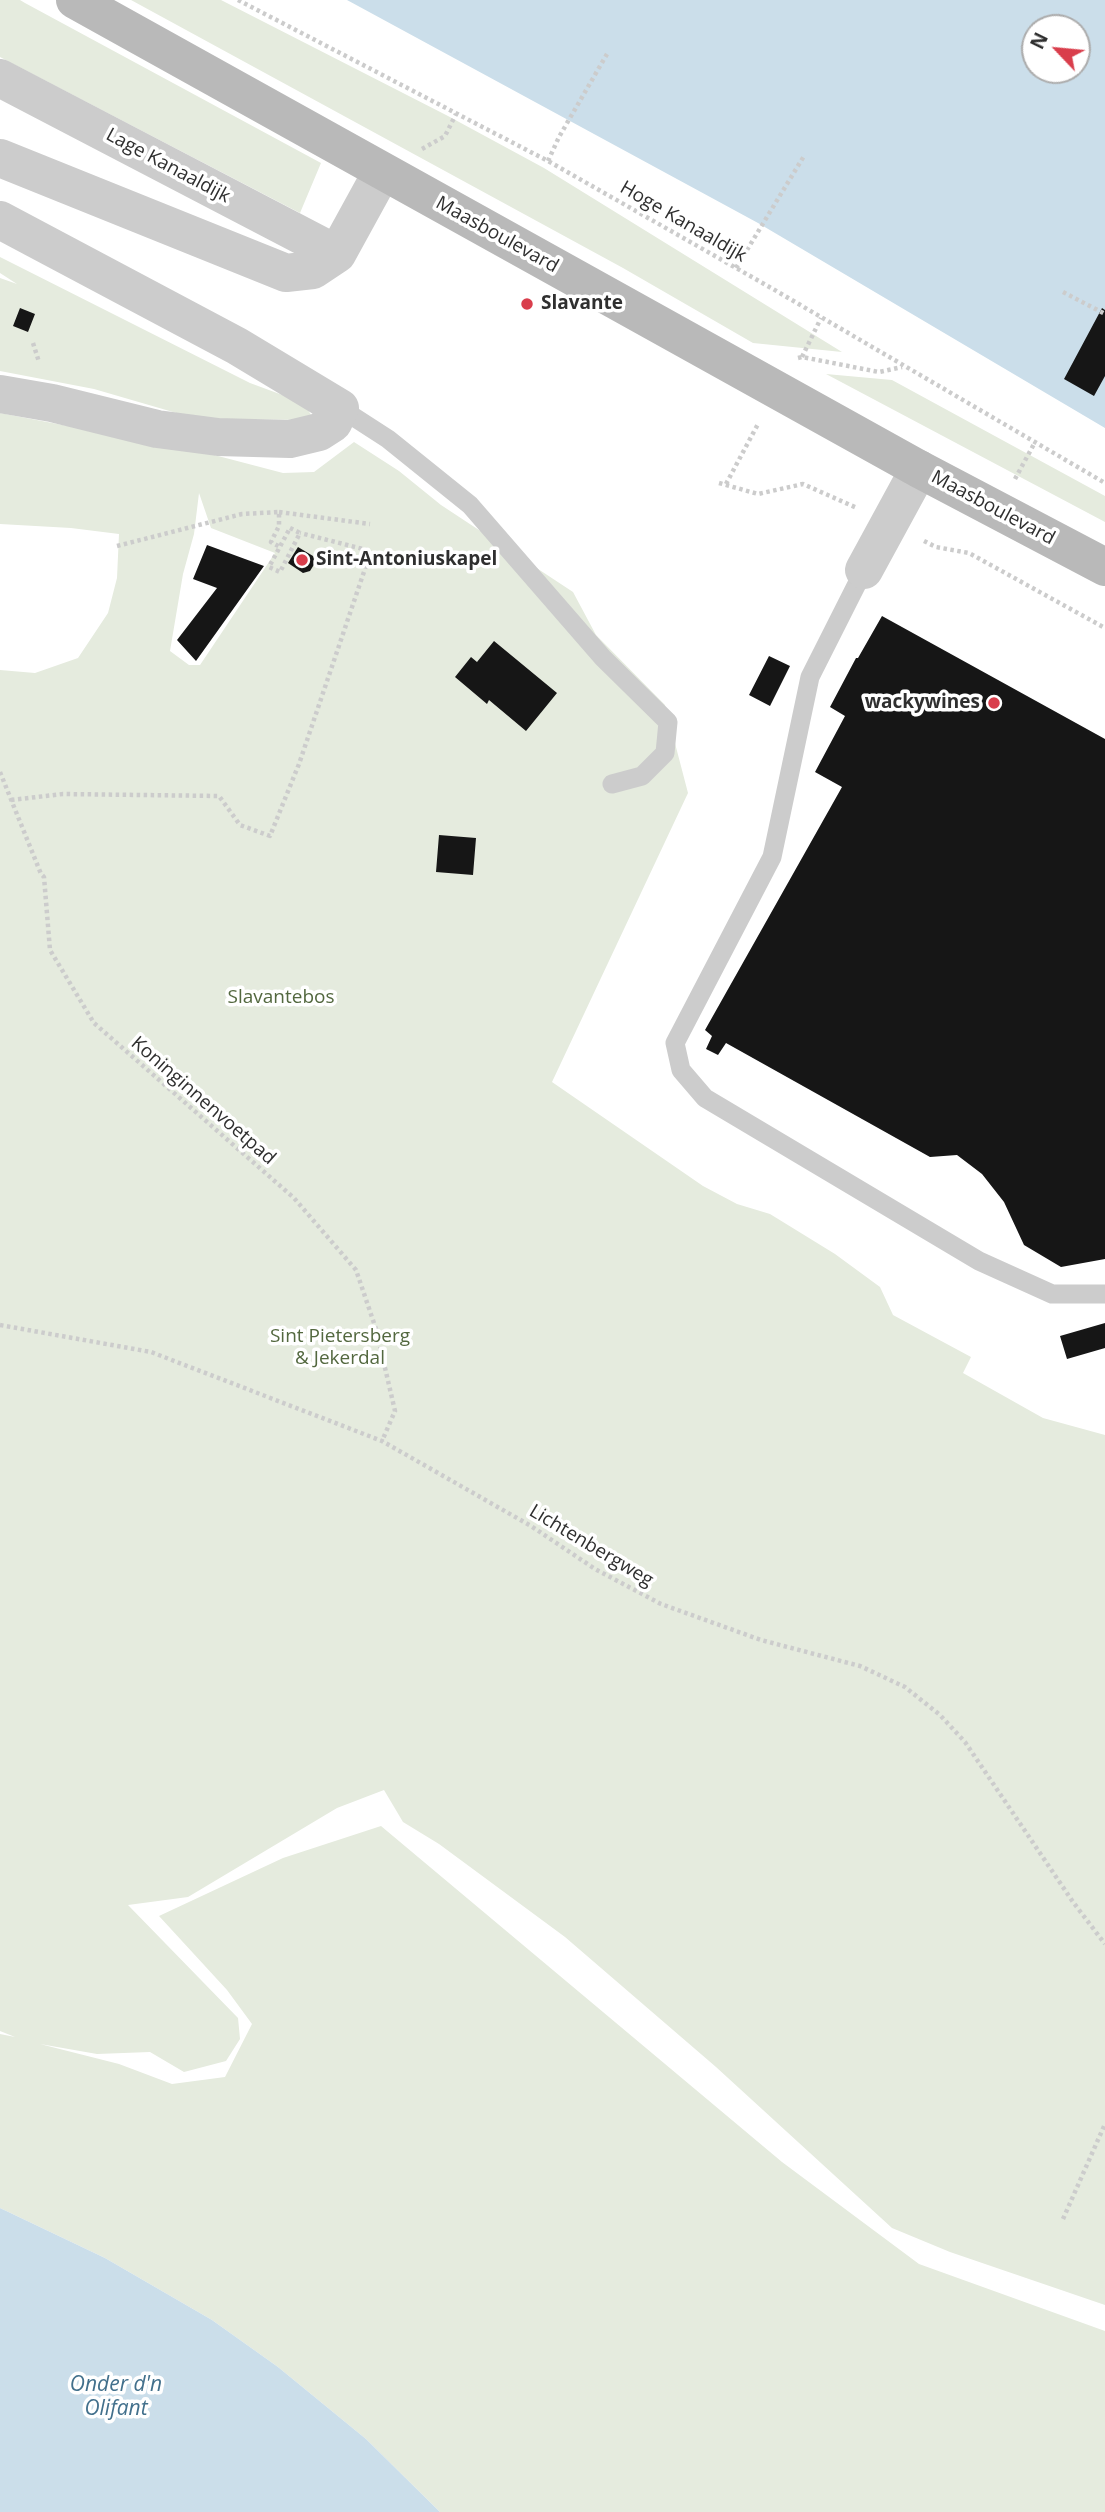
<!DOCTYPE html>
<html>
<head>
<meta charset="utf-8">
<style>
	body { margin:0 }
	#map { position:relative; width:1105px; height:2512px; overflow:hidden; background:#fff; font-family:"Open Sans",sans-serif }
	canvas { display:block }
	.north { position:absolute; left:1021px; top:14px; width:70px; height:70px; box-sizing:border-box; background:#fff; border:2px solid #acacac; border-radius:50%; rotate:296deg; font-size:19px; font-weight:700; line-height:28px; text-align:center; color:#2f2f2f }
	.north::after { content:''; display:block; margin:auto; width:24px; height:32px; background:#d93e4c; clip-path:polygon(50% 0,100% 100%,50% 72%,0 100%) }
</style>
</head>
<body>
<div id="map">
<canvas width="1105" height="2512"></canvas>
<div class="north">N</div>
</div>
<script>
const c = document.querySelector('canvas').getContext('2d');
c.lineJoin = 'round';
function fillPath(path, color) { c.fillStyle = color; c.fill(path, 'evenodd'); }
const shape = rows => new Path2D(rows.map(r => 'M' + r).join(''));
function trace(path, color, width, dash) { c.strokeStyle = color; c.lineWidth = width; c.lineCap = dash ? 'butt' : 'round'; c.setLineDash(dash || []); c.stroke(path); }
function label(font, color, halo, rows, align = 'center') {
  c.font = font + ' "Open Sans",sans-serif'; c.lineWidth = 7; c.setLineDash([]); c.textBaseline = 'middle'; c.strokeStyle = halo; c.fillStyle = color; for (const [text, x, y, turn = 0] of rows) {
    c.save(); c.translate(x, y); c.rotate((+turn || 0) * Math.PI / 180); c.textAlign = isNaN(turn) ? turn : align; if (halo) c.strokeText(text, 0, 0); c.fillText(text, 0, 0); c.restore();
  }
}
fillPath(shape([
	[0,0,20,0,25,3,321,163,300,213,0,57],
	[131,0,221,0,448,116,544,168,842,352,753,343,623,268],
	[0,257,250,383,304,403,314,420,197,419,94,389,0,371,0,278,17,284,0,273],
	[826,374,892,380,1105,496,1105,522],
	[0,413,199,451,283,473,314,472,354,442,399,471,441,505,573,592,596,635,665,705,688,793,552,1082,703,1186,737,1204,770,1214,835,1254,880,1287,893,1315,971,1357,963,1373,1043,1418,1105,1435,1105,2305,950,2252,892,2228,716,2067,565,1937,439,1844,403,1822,384,1790,337,1808,188,1897,128,1905,238,2018,240,2039,226,2061,184,2072,150,2052,97,2054,40,2044,119,2064,172,2084,225,2077,252,2024,227,1990,159,1916,283,1858,381,1826,782,2162,919,2264,1105,2331,1105,2512,440,2512,366,2439,278,2367,212,2320,105,2258,0,2208,0,2034,15,2037,0,2031,0,670,35,673,78,658,108,613,117,578,119,534,71,528,0,524],
	[199,493,211,528,275,553,200,665,189,665,170,651,183,574,194,534]
]), '#e5ebde');
fillPath(shape([
	[347,0,1105,0,1105,428,758,223],
	[1035,28,1077,28,1077,70,1035,70],
	[0,2208,105,2258,212,2320,278,2367,366,2439,440,2512,0,2512]
]), '#cbdeea');
fillPath(shape([
	[20,308,35,314,28,332,13,326],
	[1102,308,1105,310,1105,376,1094,396,1064,379],
	[207,545,264,566,196,661,177,640,217,588,193,579],
	[298,547,313,556,315,563,310,571,303,573,288,563],
	[882,616,1105,739,1105,1259,1061,1267,1024,1245,1004,1202,982,1174,957,1155,930,1157,726,1043,718,1055,706,1049,712,1036,705,1030,842,787,815,772,845,716,830,707,856,658,858,658],
	[494,641,557,693,526,731,489,700,487,704,455,677,471,657,477,662],
	[769,656,790,666,770,706,749,695],
	[439,835,476,838,473,875,436,872],
	[1105,1323,1105,1348,1067,1359,1060,1336]
]), '#161616');
trace(shape([
	[238,0,548,161,773,289,1105,483],
	[422,149,445,136,456,114],
	[548,161,559,137,607,54],
	[736,268,804,156],
	[1063,292,1105,314],
	[33,343,39,362],
	[802,357,821,318],
	[798,358,802,357,879,372,902,367],
	[1015,479,1034,444],
	[719,483,758,494,803,484,857,508],
	[726,484,758,424],
	[279,512,370,524],
	[290,528,300,533,280,572,269,567,290,528],
	[924,541,936,547,969,553,1105,628],
	[117,546,242,514,279,512,279,526,271,542,280,547],
	[0,772,41,874,44,877,50,950,94,1023,294,1198,356,1270,376,1329,395,1411,382,1441],
	[11,800,63,794,219,796,240,825,270,836,299,764,371,551,300,533],
	[0,1325,151,1352,382,1441,531,1526,595,1569,661,1604,761,1640,860,1666,905,1687,940,1715,965,1742,1073,1902,1105,1944],
	[1063,2219,1105,2124]
]), '#ccc', 4.5, [3.5, 3.5]);
trace(shape([
	[340,408,388,439,470,505,603,658,668,722,665,753,642,776,612,784],
	[864,570,810,677,772,857,675,1043,681,1070,705,1098,979,1261,1052,1294,1105,1294]
]), '#ccc', 19);
trace(shape([
	[0,78,337,254],
	[0,158,286,273,313,270,337,254,382,172],
	[0,220,237,346,340,408,333,423,319,432,290,439,218,437,157,429,52,403,0,394],
	[864,570,919,469]
]), '#ccc', 38);
trace(shape([
	[75,0,919,469,1105,567]
]), '#b9b9b9', 38);
for (const [x, y, r, color] of [
	[527,304,7,"#d93e4c"],
	[302,560,7,"#d93e4c"],
	[994,703,7,"#d93e4c"]
]) { const dot = new Path2D(); dot.arc(x, y, r, 0, 2 * Math.PI); c.fillStyle = color; c.fill(dot); trace(dot, '#fff', 2.5); }
label('19px', '#2f2f2f', '#fff', [
	["Lage Kanaaldijk",168,166,28],
	["Hoge Kanaaldijk",683,222,30],
	["Maasboulevard",497,235,29],
	["Maasboulevard",993,508,28],
	["Koninginnenvoetpad",203,1101,41],
	["Lichtenbergweg",591,1546,31]
]);
label('bold 19px', '#2f2f2f', '#fff', [
	["Slavante",541,304],
	["Sint-Antoniuskapel",316,560],
	["wackywines",980,703,"right"]
], 'left');
label('19px', '#53683f', '#fff', [
	["Slavantebos",281,998],
	["Sint Pietersberg",340,1337],
	["& Jekerdal",340,1359]
]);
label('italic 21px', '#42708c', '#fff', [
	["Onder d'n",116,2385],
	["Olifant",116,2409]
]);
</script>
</body>
</html>
